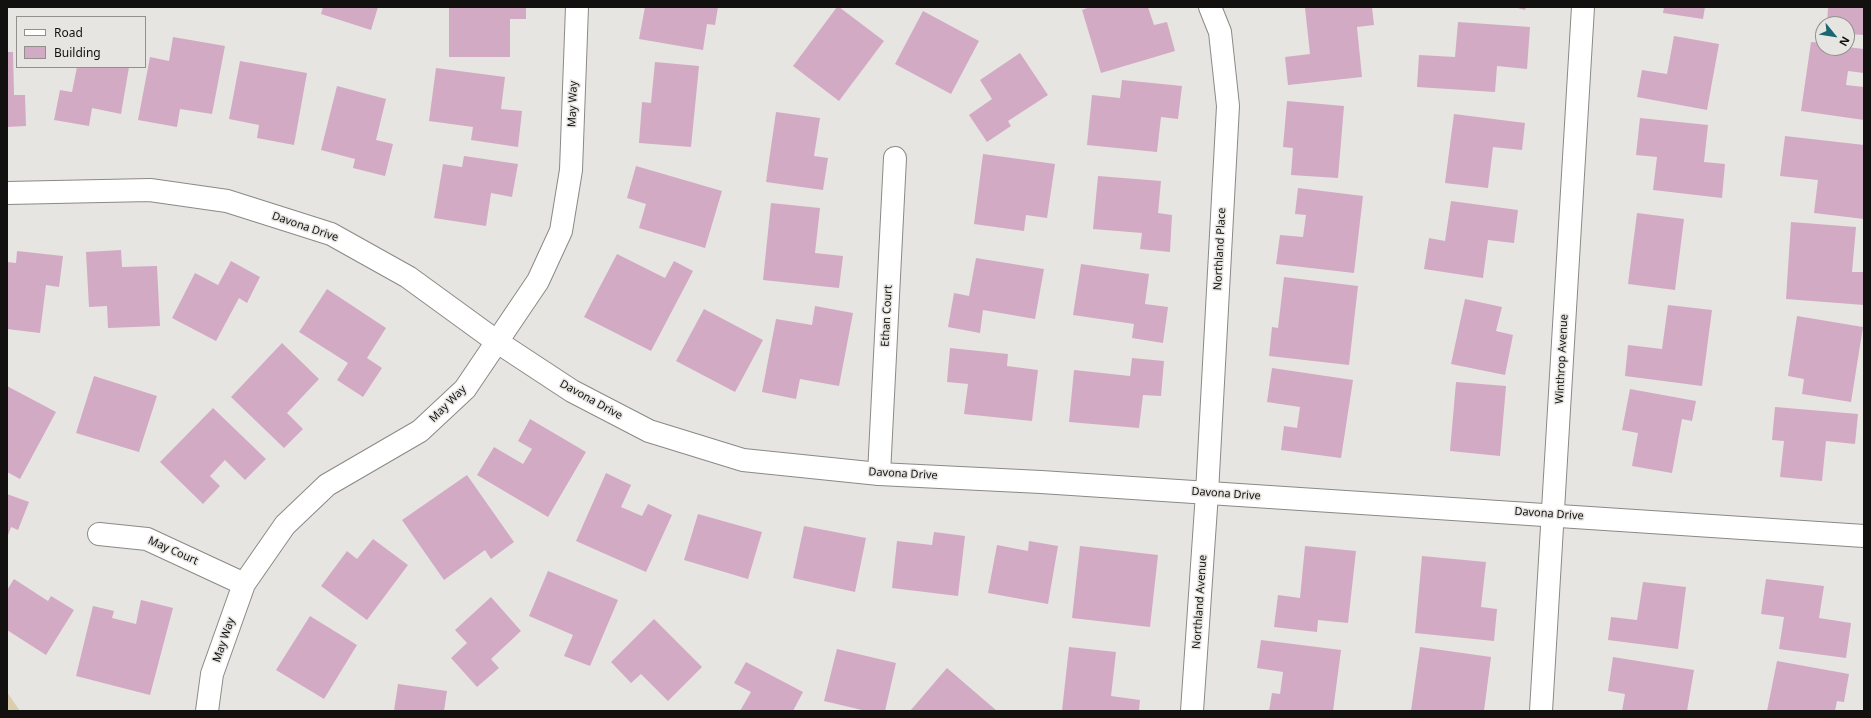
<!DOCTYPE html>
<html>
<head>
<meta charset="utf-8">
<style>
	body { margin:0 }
	#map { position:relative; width:1871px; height:718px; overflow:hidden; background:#e7e5e1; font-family:"Noto Sans",sans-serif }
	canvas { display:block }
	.frame { position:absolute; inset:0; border:8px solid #121110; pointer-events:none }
	.legend { position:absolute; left:16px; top:16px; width:130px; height:52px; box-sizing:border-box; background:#e7e5e1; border:1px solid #92908d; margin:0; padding:5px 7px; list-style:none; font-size:12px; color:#121110 }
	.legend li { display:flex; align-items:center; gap:8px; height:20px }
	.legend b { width:20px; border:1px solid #92908d }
	.north { position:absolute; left:1815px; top:16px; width:40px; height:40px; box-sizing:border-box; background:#e7e5e1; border:1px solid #92908d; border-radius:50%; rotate:120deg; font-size:11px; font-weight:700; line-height:16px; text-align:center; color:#121110 }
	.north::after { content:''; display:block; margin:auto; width:14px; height:18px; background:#1c6672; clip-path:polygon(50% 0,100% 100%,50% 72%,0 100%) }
</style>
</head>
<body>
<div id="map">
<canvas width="1871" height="718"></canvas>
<div class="frame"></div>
<ul class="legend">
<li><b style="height:5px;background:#fff"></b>Road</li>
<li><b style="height:11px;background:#d3aac4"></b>Building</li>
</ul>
<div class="north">N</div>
</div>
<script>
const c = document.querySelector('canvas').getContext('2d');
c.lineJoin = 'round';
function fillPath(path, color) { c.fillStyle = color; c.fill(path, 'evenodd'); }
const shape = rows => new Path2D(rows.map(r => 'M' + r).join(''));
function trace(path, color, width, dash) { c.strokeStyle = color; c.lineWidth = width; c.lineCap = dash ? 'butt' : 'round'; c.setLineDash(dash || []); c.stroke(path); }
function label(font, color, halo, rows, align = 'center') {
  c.font = font + ' "Noto Sans",sans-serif'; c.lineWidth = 3; c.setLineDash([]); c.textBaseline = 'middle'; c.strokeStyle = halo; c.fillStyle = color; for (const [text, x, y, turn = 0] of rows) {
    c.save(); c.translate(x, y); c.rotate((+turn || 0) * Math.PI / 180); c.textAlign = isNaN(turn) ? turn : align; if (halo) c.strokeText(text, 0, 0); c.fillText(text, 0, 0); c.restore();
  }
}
fillPath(shape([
	[7,692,20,711,7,711]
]), '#dbceae');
fillPath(shape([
	[323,7,378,7,371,30,321,14],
	[449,7,526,7,526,19,510,19,510,57,449,57],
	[645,7,718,7,715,25,707,24,703,50,639,39],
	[837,7,839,7,884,41,839,101,793,66],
	[1090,7,1148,7,1154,25,1167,22,1175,51,1101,73,1082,10],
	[1314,7,1372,7,1374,25,1357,27,1362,77,1288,85,1285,57,1310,54,1305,8],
	[1514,7,1526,7,1525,10],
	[1664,7,1705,7,1703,19,1663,13],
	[1828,7,1864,7,1864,35,1847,34,1847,24,1827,24],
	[923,11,979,41,951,94,895,64],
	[1458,22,1530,27,1527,69,1497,66,1495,92,1417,87,1419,55,1455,57],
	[1674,36,1719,44,1707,110,1637,97,1642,70,1667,74],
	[173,37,225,46,212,114,180,109,177,127,138,120,150,57,169,61],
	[1811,42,1823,43,1823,48,1847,47,1864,49,1864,73,1848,71,1846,85,1864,87,1864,120,1801,111],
	[7,52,13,52,14,95,25,95,26,126,7,127],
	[1020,53,1048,95,1008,121,1011,126,987,142,969,115,992,99,980,80],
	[240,61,307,73,294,145,257,138,259,125,229,119],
	[655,62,699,66,691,147,639,143,642,102,651,103],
	[77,67,129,67,121,114,92,108,89,126,54,120,60,90,72,92],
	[436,68,505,77,501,109,522,111,518,147,471,140,473,127,429,121],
	[1122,80,1182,86,1178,119,1161,117,1157,152,1087,145,1092,95,1120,98],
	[337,86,386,99,376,140,393,144,385,176,353,168,355,159,321,150],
	[1287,101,1344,106,1338,178,1291,175,1293,148,1283,147],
	[776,112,820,118,814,156,828,158,823,190,766,182],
	[1454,114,1525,123,1522,150,1493,147,1488,188,1445,183],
	[1640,118,1708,125,1704,162,1725,164,1722,198,1653,190,1657,157,1636,155],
	[1785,136,1864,145,1864,219,1814,213,1818,180,1780,176],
	[983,154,1055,164,1047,218,1026,215,1024,231,974,224],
	[464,156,518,164,512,197,491,193,486,226,434,218,443,164,462,167],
	[636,166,722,191,705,248,639,228,646,204,627,198],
	[1098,176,1161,181,1158,213,1172,215,1170,252,1140,249,1142,233,1093,229],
	[1298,188,1363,196,1354,273,1276,264,1280,235,1303,237,1306,215,1295,214],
	[1451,201,1518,210,1514,243,1488,240,1483,278,1424,269,1429,238,1445,241],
	[771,203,820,208,815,253,843,256,839,288,763,280],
	[1637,213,1684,219,1675,290,1628,284],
	[1791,222,1856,227,1852,272,1864,272,1864,305,1786,299],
	[121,250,122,267,157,266,160,326,108,328,107,306,89,307,86,252],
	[17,251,63,256,59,287,46,285,40,333,7,329,7,262,16,263],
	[617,254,665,278,674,261,693,271,651,351,584,317],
	[976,258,1044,269,1035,319,983,310,980,333,948,327,954,293,969,296],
	[231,261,260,277,247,303,239,298,216,341,172,318,195,273,218,285],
	[1081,264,1149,274,1145,304,1168,307,1163,343,1132,338,1134,324,1073,315],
	[1284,277,1358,286,1349,365,1269,356,1272,327,1278,328],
	[327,289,386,328,367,358,382,368,363,397,337,380,348,363,299,332],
	[1465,299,1502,307,1496,331,1513,335,1505,375,1451,364],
	[1668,305,1712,310,1702,386,1625,376,1628,345,1662,349],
	[815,306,853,313,839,386,800,379,796,399,762,392,776,319,812,325],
	[704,309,763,340,735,392,676,361],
	[1797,316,1863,327,1851,402,1802,394,1804,379,1788,376],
	[282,343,319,379,287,413,303,429,284,448,231,397],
	[950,348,1008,354,1007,366,1038,370,1032,421,964,414,968,384,947,382],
	[1132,358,1164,361,1161,396,1143,395,1139,428,1069,422,1074,370,1130,376],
	[1272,368,1353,380,1341,458,1281,450,1284,426,1297,428,1300,407,1267,402],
	[94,376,157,396,139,452,76,433],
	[1456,382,1506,386,1500,456,1450,451],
	[7,386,56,412,20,479,7,472],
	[1630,389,1696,401,1692,421,1682,419,1672,473,1632,466,1638,433,1622,430],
	[1775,407,1858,414,1855,444,1826,441,1822,481,1780,477,1784,441,1772,440],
	[213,408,266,459,245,480,225,460,210,476,220,486,203,504,160,462],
	[530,419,586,452,548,517,477,475,494,447,523,464,532,449,518,441],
	[606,473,631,485,621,507,642,516,648,504,672,515,646,572,576,541],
	[467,475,514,542,491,559,485,550,444,580,402,520],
	[7,494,29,502,18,530,11,527,7,538],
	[698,514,762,532,748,579,684,560],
	[804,526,866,538,855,592,793,578],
	[934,532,965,536,958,596,892,588,897,541,932,545],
	[373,539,408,565,367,620,321,586,347,551,357,559],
	[1029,541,1058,546,1048,604,988,593,997,545,1028,551],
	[1080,546,1158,555,1150,627,1072,618],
	[1305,546,1356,551,1348,623,1318,620,1317,632,1274,627,1278,595,1300,598],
	[1422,556,1486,562,1481,607,1497,609,1494,641,1415,633],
	[548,571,618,600,590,666,564,656,573,635,529,616],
	[14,579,48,601,51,596,74,610,46,655,7,630,7,590],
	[1766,579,1824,586,1819,618,1851,623,1846,658,1779,649,1784,617,1761,614],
	[1643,582,1686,587,1678,649,1608,640,1611,617,1637,620],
	[491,597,521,631,491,659,499,668,477,687,451,658,467,643,455,630],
	[141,600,173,608,150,695,76,676,93,606,114,611,112,618,136,624],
	[310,616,357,645,324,699,276,670],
	[654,619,702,667,668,701,641,674,631,683,611,662],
	[1261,640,1341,650,1333,711,1269,711,1272,693,1280,694,1283,672,1257,668],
	[1069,647,1116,652,1111,696,1140,700,1139,711,1062,711],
	[1420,647,1491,657,1484,711,1411,711],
	[837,649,896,663,885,711,866,711,824,701],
	[1613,657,1694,670,1687,711,1622,711,1625,694,1608,691],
	[1777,661,1849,674,1844,702,1837,701,1835,711,1767,711],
	[746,662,803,692,793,711,740,711,751,692,734,683],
	[947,668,997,711,910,711],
	[398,684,447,691,444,711,394,711]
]), '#d3aac4');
const minor = shape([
	[879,474,895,158],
	[99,534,147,539,244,584],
	[207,711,212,674,244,584,285,525,327,485,420,431,465,389,538,281,561,231,571,170,577,7],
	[1192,711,1207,493,1228,106,1220,32,1210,7],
	[1541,711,1583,7]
]);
const tertiary = shape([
	[7,193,150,190,227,201,331,234,408,277,496,341,572,391,649,431,743,460,879,474,1041,482,1864,536]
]);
trace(minor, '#8b8986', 24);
trace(tertiary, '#8b8986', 24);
trace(minor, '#fff', 22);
trace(tertiary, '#fff', 22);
label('11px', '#121110', '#e7e5e1', [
	["May Way",573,104,-88],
	["Davona Drive",305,227,19],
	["Northland Place",1220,249,-87],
	["Ethan Court",887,316,-87],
	["Winthrop Avenue",1562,359,-87],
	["Davona Drive",591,400,29],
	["May Way",448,404,-45],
	["Davona Drive",903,474,3],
	["Davona Drive",1226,494,4],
	["Davona Drive",1549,514,4],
	["May Court",173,551,24],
	["Northland Avenue",1200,602,-86],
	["May Way",224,640,-71]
]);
</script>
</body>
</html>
